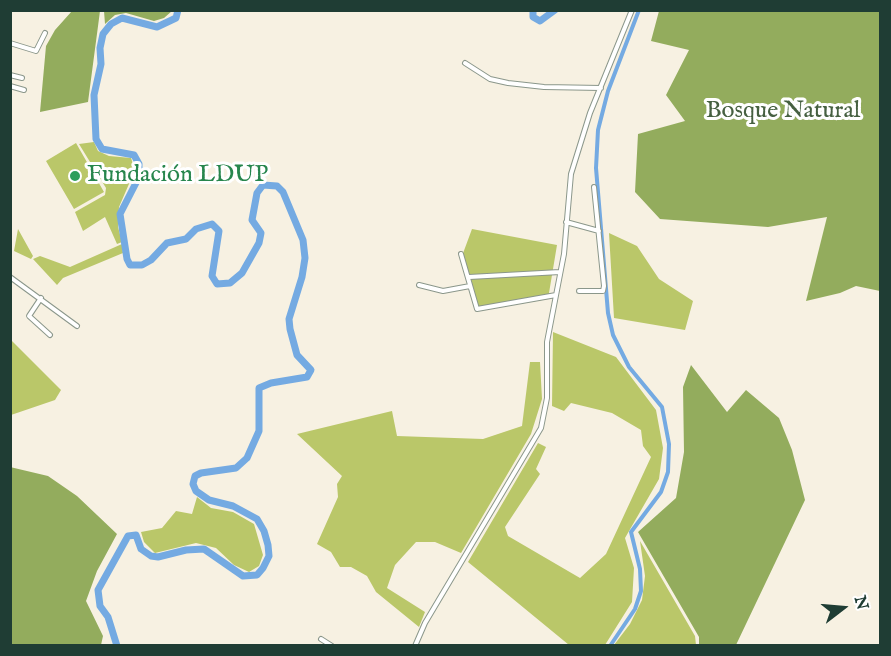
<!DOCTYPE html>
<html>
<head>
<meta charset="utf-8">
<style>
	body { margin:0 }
	#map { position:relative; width:891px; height:656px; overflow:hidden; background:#f7f1e2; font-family:"IM FELL English",serif }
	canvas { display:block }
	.frame { position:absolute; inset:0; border:12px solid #1f3d34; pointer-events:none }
	.north { position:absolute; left:813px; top:578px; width:60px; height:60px; -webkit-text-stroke:4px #fff; paint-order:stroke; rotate:74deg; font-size:16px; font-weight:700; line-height:24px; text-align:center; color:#1f3d34 }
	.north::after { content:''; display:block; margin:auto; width:21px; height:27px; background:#1f3d34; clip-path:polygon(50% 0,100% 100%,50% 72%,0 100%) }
</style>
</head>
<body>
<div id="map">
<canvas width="891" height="656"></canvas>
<div class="frame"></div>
<div class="north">N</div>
</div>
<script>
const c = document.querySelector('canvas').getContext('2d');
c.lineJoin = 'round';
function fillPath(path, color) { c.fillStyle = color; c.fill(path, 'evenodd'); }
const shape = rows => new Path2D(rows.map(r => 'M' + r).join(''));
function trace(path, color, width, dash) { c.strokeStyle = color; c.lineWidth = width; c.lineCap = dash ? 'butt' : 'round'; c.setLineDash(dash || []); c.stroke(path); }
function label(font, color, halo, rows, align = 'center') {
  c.font = font + ' "IM FELL English",serif'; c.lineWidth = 6; c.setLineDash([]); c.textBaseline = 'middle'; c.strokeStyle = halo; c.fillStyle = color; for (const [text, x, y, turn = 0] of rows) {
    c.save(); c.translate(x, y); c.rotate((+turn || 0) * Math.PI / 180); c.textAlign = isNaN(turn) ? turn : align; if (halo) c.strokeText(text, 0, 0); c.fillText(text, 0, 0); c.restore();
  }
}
fillPath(shape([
	[94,142,98,151,109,156,131,158,135,170,119,207,118,227,122,242,117,244,105,217,83,231,75,212,105,195,106,188,79,144],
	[76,143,104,192,74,209,46,161],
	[18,229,33,256,31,259,14,251],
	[472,229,557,245,548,299,477,311,462,256],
	[609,233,637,246,659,279,693,301,685,330,614,318],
	[122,244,123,253,63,278,57,285,33,259,40,256,70,267],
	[553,332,616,357,656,410,663,448,659,479,625,538,634,568,632,602,605,645,569,645,468,562,538,443,546,447,536,469,540,474,505,527,508,536,580,578,606,554,651,457,643,446,641,430,612,413,571,403,564,411,552,406],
	[10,339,61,390,55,400,11,415],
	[530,362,540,362,542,399,531,434,461,553,435,542,416,542,395,565,387,588,425,612,419,627,376,592,367,576,351,567,340,567,331,552,317,544,338,497,337,484,342,476,297,434,392,411,397,436,483,439,522,426],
	[197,497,211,508,233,512,254,524,263,555,259,566,249,572,234,565,216,548,196,543,155,553,144,542,141,532,162,528,176,511,192,514],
	[640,541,695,636,696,645,614,645,630,624,642,600,645,576]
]), '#bac769');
fillPath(shape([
	[72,11,100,11,88,102,40,112,46,46,55,30],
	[104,11,104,10,172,11,164,18,154,21,126,13,115,15,105,24],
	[659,11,880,11,880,291,856,286,840,293,806,301,827,217,768,227,660,219,635,192,638,134,685,121,666,95,689,50,651,41],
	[691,365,727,412,746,390,779,418,792,450,805,500,736,645,699,645,699,637,638,532,676,498,684,452,683,387],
	[10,467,48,476,77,496,117,534,97,571,86,601,103,636,101,645,11,645]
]), '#93ac5d');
trace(shape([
	[610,646,635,609,641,591,640,569,631,532,661,492,668,472,669,444,662,407,629,367,613,335,608,313,596,168,598,130,608,91,639,10]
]), '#74aae2', 4);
trace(shape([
	[533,10,533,17,540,21,555,10],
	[117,646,108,617,100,606,98,590,128,536,136,535,141,549,151,556,158,557,186,550,204,549,243,576,257,575,263,568,269,556,268,545,264,531,257,519,233,506,209,500,196,491,193,484,195,476,201,473,236,468,247,458,259,431,259,388,271,383,307,377,311,370,297,355,290,329,289,319,302,277,305,258,303,240,283,192,277,186,263,185,257,193,252,220,261,233,259,243,242,273,230,283,217,284,212,276,219,231,212,224,196,229,186,239,167,243,151,260,142,265,130,265,127,259,120,214,139,177,139,164,134,155,102,149,96,139,94,95,101,64,100,48,103,34,111,24,122,18,157,27,176,18,178,10]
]), '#74aae2', 7);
const minor = shape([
	[10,43,36,51,45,33],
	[465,63,490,79,508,83,544,87,601,88],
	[10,75,22,78],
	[10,86,24,90],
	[566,222,599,231],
	[461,254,477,309,556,295],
	[10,277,77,326],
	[469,277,560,272],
	[419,285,443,291,470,286],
	[579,291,603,291,604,286,594,187],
	[41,298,29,316,50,335],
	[321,639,332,646],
	[415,646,425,623,541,428,547,398,547,342,564,254,571,174,590,113,632,10]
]);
trace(minor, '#8b978b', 6);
trace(minor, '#fff', 4);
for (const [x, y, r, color] of [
	[75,176,6,"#2e9e5b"]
]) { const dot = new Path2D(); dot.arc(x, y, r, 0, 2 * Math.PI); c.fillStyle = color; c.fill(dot); trace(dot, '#fff', 2); }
label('24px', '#466041', '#fff', [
	["Bosque Natural",783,112]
]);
label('24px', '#27864d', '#fff', [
	["Fundación LDUP",87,176]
], 'left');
</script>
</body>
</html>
